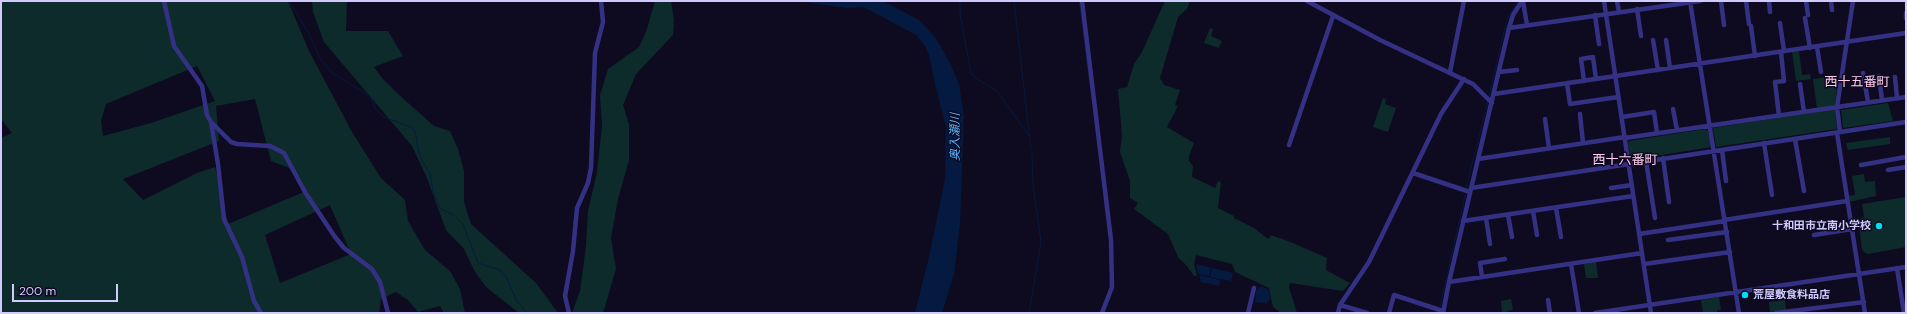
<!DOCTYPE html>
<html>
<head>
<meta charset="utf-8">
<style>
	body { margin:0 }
	#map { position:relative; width:1907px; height:314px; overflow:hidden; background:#0e0b21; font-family:"DM Sans",sans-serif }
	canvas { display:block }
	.frame { position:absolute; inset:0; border:2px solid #d0caff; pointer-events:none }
	.scale { position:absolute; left:12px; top:284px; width:106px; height:18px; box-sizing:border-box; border:2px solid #d0caff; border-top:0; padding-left:5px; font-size:12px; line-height:14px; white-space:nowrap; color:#d0caff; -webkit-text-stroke:3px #0e0b21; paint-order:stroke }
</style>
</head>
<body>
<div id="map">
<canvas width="1907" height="314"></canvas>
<div class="frame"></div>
<div class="scale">200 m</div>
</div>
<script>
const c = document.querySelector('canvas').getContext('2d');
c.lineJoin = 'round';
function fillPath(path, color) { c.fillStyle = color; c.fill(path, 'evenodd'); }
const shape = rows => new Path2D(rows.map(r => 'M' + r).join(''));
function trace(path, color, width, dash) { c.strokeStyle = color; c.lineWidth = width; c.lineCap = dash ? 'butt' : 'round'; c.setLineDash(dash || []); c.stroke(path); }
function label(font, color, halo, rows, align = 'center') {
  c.font = font + ' "DM Sans","Noto Sans JP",sans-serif'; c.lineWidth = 3; c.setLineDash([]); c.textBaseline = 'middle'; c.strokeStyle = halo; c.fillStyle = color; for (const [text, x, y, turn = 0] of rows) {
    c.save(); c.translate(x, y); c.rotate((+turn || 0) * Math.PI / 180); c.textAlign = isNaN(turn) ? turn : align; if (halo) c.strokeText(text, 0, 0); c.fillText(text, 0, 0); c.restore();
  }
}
fillPath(shape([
	[1,1,288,1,309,51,352,132,381,178,405,200,408,221,425,250,450,271,460,289,465,313,444,313,440,306,418,312,408,300,396,292,381,299,379,313,1,313,1,138,12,133,1,119],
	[197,66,215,101,151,123,103,136,101,121,106,104],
	[255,99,271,161,289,168,306,191,228,224,215,167,197,173,143,200,123,179,219,141,216,106],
	[330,205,351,254,280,283,265,235],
	[312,1,347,1,346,31,388,31,403,56,374,67,382,78,398,94,434,126,450,131,458,149,464,171,464,202,471,224,536,283,558,313,519,313,486,287,474,270,464,249,446,230,427,178,412,146,324,42,313,12],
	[655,1,671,1,674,20,673,35,636,74,623,105,629,124,629,160,618,199,611,238,616,269,603,313,572,313,580,291,586,246,588,211,597,172,602,126,600,95,608,69,639,47,646,32],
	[1165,1,1190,1,1187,9,1178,17,1160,78,1164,85,1180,90,1175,105,1178,106,1167,127,1194,143,1189,156,1189,161,1193,166,1192,177,1215,188,1218,181,1221,182,1218,208,1234,216,1234,218,1254,228,1268,239,1271,235,1293,243,1327,258,1326,270,1350,283,1343,291,1290,283,1289,287,1297,313,1281,313,1273,307,1269,288,1235,272,1232,264,1196,255,1194,264,1197,276,1194,276,1186,265,1178,257,1168,234,1134,209,1138,203,1130,198,1130,181,1120,152,1122,135,1118,89,1127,87,1134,64,1142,52],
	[1210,28,1213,29,1211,36,1222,41,1219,48,1204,43],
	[1799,51,1802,75,1810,74,1811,79,1796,81,1792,52],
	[1827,77,1828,87,1837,87,1835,106,1817,109,1813,79],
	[1383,98,1386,99,1385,104,1396,108,1388,132,1373,127],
	[1888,103,1893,121,1843,128,1841,110],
	[1835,109,1837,129,1716,147,1713,128],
	[1705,129,1708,131,1711,147,1631,160,1628,143,1629,141],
	[1890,137,1890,144,1848,150,1846,143],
	[1864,174,1865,182,1875,181,1876,196,1849,202,1848,196,1855,195,1852,176],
	[1906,197,1906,247,1868,254,1864,252,1862,249,1858,219,1864,217,1862,204],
	[1596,262,1598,278,1586,278,1584,264],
	[1719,297,1721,310,1717,310,1717,313,1703,313,1701,300],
	[1511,299,1513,310,1507,311,1508,313,1502,313,1501,301],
	[1785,300,1786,310,1770,312,1769,302]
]), '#0d2b2a');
fillPath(shape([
	[797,1,883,1,919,20,936,38,951,65,959,84,964,116,960,223,954,274,942,313,915,313,929,257,945,179,946,127,935,84,929,55,925,46,916,35,864,7,847,8],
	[1196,264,1211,268,1209,276,1198,274],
	[1212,268,1233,273,1231,281,1210,277],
	[1199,275,1220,280,1219,286,1201,282],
	[1261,286,1269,290,1270,294,1270,299,1266,303,1255,302,1256,291]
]), '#051a40');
trace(shape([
	[289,1,309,34,320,58,331,72,370,96,376,110,384,117,411,127,415,131,419,153,422,161,430,173,433,191,437,202,441,209,454,215,463,224,478,263,500,270,507,278,516,300,527,313],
	[960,1,960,14,971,73,977,79,997,91,1029,136],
	[1014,1,1031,150],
	[1079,1,1092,99],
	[1489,97,1507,19,1518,1],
	[1466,188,1488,102],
	[1440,307,1466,192],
	[1029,313,1041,242,1033,184,1032,154]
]), '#051a40', 1);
trace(shape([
	[164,1,174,46,202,86,207,115,211,122,231,142,237,144,270,146,284,153,305,192,335,237,344,248,372,269,380,282,388,313],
	[1082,1,1111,240,1112,287,1102,313],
	[1307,1,1380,40,1473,84,1492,103],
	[1523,1,1527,25],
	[1604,1,1651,313],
	[1617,1,1619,12],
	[1690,1,1739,313],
	[1721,1,1724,25],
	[1746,1,1749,24],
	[1769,1,1770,12],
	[1806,1,1808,15],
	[1831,1,1832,10],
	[1637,9,1641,36],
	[1906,13,1906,18],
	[1595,15,1599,44],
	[1805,18,1810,48],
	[1780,23,1784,51],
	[1751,26,1755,56],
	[1509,28,1700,1],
	[1653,40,1658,70],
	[1666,40,1670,68],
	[1817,47,1821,72],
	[1450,72,1464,1],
	[1499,72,1517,70],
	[1863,73,1868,102],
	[1879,76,1882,100],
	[1895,77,1897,98],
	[1584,81,1581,59,1593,57,1596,79],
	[1567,83,1570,104,1618,97],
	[1800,84,1804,112],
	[1494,94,1906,33],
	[1673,109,1677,130],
	[1580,114,1583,143],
	[1779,116,1775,82,1784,81,1781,52],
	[1622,117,1654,112,1657,133],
	[1545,119,1549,148],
	[211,122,218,164,224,219,242,257,254,301,261,313],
	[1840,132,1837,107,1853,1],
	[1837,133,1865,313],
	[1625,138,1906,97],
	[1795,139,1804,191],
	[1764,143,1772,195],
	[1289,145,1333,16],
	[1722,150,1726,181],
	[1663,158,1669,202],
	[1478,159,1625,137],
	[1646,161,1655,218],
	[1861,165,1906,157],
	[1888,170,1906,167],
	[1413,173,1470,192],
	[1471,188,1906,122],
	[1611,188,1632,185],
	[1556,208,1561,237],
	[1533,211,1537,235],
	[1508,215,1512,237],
	[1486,218,1490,244],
	[1724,220,1847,201],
	[1463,221,1633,196],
	[1639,234,1725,221],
	[1814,235,1852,229],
	[1668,240,1727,232],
	[1571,264,1579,313],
	[1644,264,1730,252],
	[1897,268,1904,313],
	[1482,277,1480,263,1505,259],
	[1449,282,1642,253],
	[1548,300,1550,313],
	[1340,305,1367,313],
	[569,313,565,296,573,251,577,208,588,183,591,168,595,53,603,22,601,1],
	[1248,313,1254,288],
	[1338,313,1340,305,1369,262,1441,114,1464,79],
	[1389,313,1394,295,1443,311],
	[1443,313,1449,282,1509,28,1513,15,1522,1],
	[1595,313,1906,267],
	[1776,313,1864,302]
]), '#343184', 4.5);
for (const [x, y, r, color] of [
	[1879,226,4,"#00ddf5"],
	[1745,295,4,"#00ddf5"]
]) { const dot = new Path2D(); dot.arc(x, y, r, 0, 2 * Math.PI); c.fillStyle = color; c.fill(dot); trace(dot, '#0e0b21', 1.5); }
label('bold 11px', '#d0caff', '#0e0b21', [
	["十和田市立南小学校",1871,226],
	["荒屋敷食料品店",1753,295,"left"]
], 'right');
label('italic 12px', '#58b2ff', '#0e0b21', [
	["奥入瀬川",956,137,-90]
]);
label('13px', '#ffcced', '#0e0b21', [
	["西十五番町",1857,83],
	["西十六番町",1625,161]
]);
</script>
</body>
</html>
